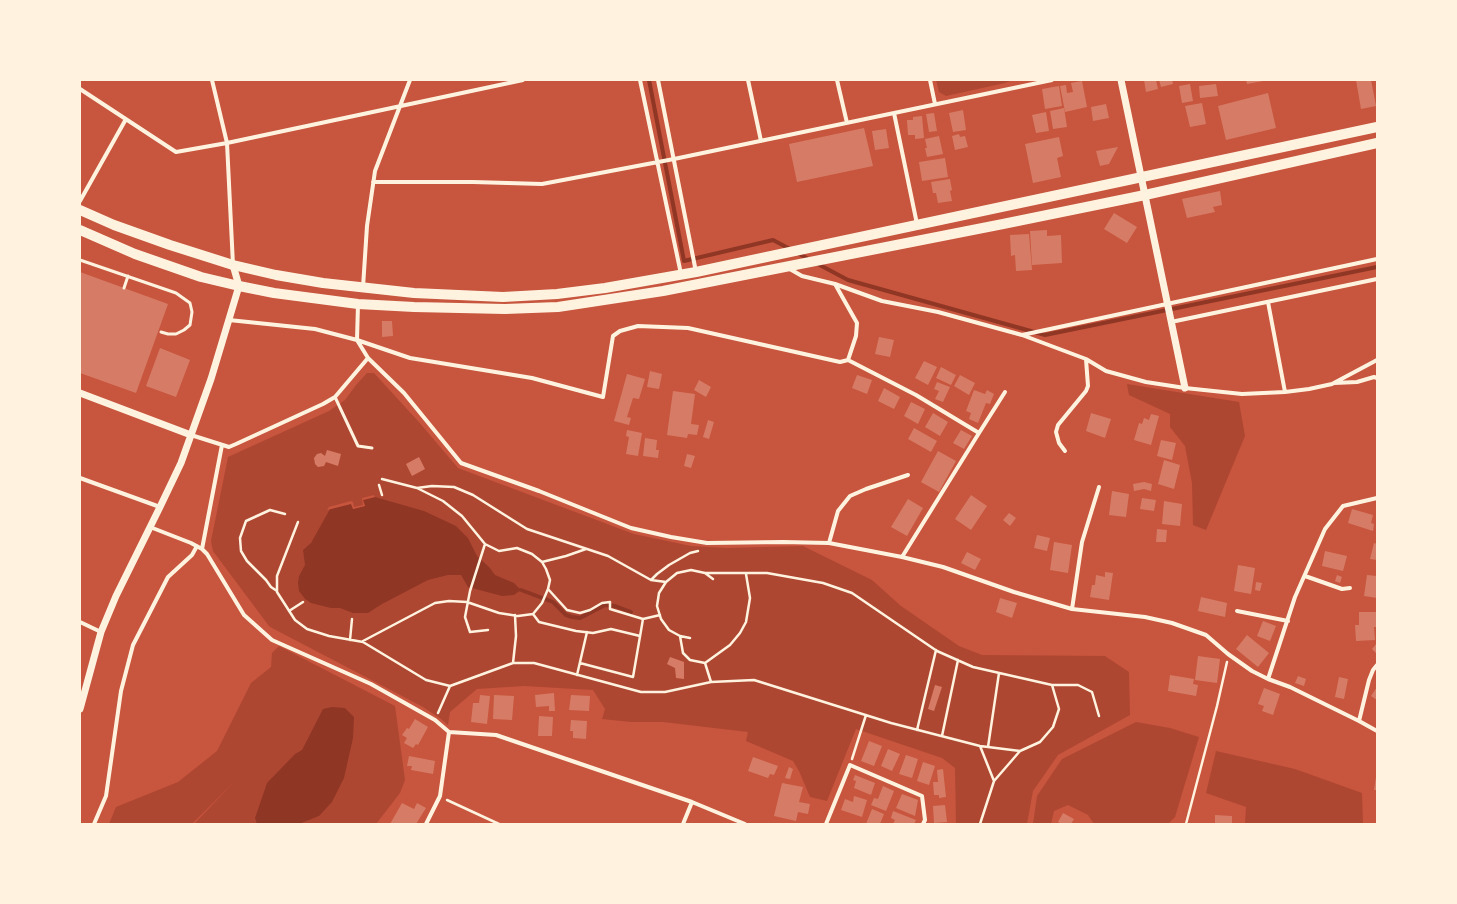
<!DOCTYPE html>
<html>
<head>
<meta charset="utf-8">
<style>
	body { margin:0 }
	#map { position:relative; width:1457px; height:904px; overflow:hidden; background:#c8553d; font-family:Raleway,sans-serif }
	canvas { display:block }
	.frame { position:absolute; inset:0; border:81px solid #fff3e0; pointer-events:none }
</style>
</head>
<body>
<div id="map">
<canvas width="1457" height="904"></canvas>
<div class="frame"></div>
</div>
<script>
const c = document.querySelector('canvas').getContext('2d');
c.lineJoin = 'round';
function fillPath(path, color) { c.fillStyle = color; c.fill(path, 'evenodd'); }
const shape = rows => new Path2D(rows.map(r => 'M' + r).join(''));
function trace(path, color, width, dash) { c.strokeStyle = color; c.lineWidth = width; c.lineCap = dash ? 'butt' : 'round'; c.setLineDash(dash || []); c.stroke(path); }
fillPath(shape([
	[936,80,1013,80,1005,83,946,96,939,92],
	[367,373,374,373,418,421,458,468,634,534,691,546,727,548,803,546,872,580,901,606,959,646,982,655,1105,656,1129,672,1130,715,1058,755,1033,791,1027,824,956,824,955,768,942,758,856,729,827,801,810,797,799,771,793,761,746,741,748,732,663,722,631,722,602,719,605,709,593,690,524,686,477,689,450,712,448,725,441,719,423,707,272,628,269,626,213,551,211,541,228,457,329,411,345,400,356,385],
	[1127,384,1239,402,1245,436,1206,530,1193,525,1192,483,1185,446,1170,427,1170,414,1129,395],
	[279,646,395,706,405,780,400,793,376,824,194,824,235,781,192,824,109,824,116,807,178,782,217,751,251,683,271,667,272,653],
	[1136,722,1170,728,1199,737,1175,817,1168,824,1094,824,1088,815,1068,805,1054,811,1051,824,1033,824,1037,796,1062,759],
	[1216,751,1295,769,1362,793,1363,824,1245,824,1246,807,1206,793]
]), '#ae4732');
fillPath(shape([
	[375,497,424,511,456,526,468,538,477,556,490,568,495,575,514,583,521,590,514,595,502,596,468,587,461,575,448,575,428,580,382,604,368,613,353,613,340,608,331,608,311,603,305,599,299,591,298,583,299,576,305,565,303,550,311,543,330,509,351,503,353,509,365,506,363,500],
	[332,707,345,708,354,717,353,738,344,778,332,802,319,816,299,824,257,824,255,818,267,783,295,754,302,750,323,709]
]), '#8f3625');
fillPath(shape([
	[374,495,375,497,363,500,365,506,353,509,351,504,327,510,329,507,351,501,353,502,354,507,363,505,362,498]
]), '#c8553d');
trace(shape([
	[649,80,684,261,773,240,790,249],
	[796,252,810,260],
	[816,263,848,280,1045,335,1377,267],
	[521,590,553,602,566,615,572,617,580,618,605,605,615,606,631,612]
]), '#8f3625', 4);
fillPath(shape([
	[1144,80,1156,80,1158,89,1146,92],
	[1159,80,1172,80,1173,84,1161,87],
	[1246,80,1263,80,1263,81,1247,84],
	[1356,80,1371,80,1376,106,1361,109],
	[1082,81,1087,107,1065,112,1060,86,1066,85,1067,93,1073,92,1071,83],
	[1190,84,1193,101,1182,103,1179,86],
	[1216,84,1218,96,1200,98,1199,86],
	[1059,86,1062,106,1045,109,1042,89],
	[1268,93,1276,128,1226,140,1218,106],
	[1202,103,1206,124,1190,127,1185,106],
	[1106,104,1109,118,1093,121,1091,107],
	[1064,108,1067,127,1053,129,1050,111],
	[963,110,966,130,953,132,949,113],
	[1046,112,1049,131,1036,133,1032,115],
	[934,113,937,131,929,132,926,114],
	[922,116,924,138,915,139,915,135,908,135,907,120,913,120,913,117],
	[864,128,873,166,797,182,789,144],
	[886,129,889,148,875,150,872,131],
	[959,134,960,137,965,136,968,147,955,150,952,136],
	[939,136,943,154,927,157,925,148,927,148,925,139],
	[1059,137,1063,156,1057,158,1061,177,1033,183,1025,144],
	[1118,147,1109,164,1100,166,1096,151],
	[945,158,948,177,922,181,919,162],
	[950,179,952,190,950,191,952,201,938,203,936,193,933,193,931,182],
	[1220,191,1222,205,1213,207,1215,212,1187,218,1182,199],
	[1114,213,1137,227,1127,243,1104,229],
	[1047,230,1047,236,1061,235,1062,263,1032,265,1030,231],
	[1029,234,1032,270,1016,271,1015,255,1011,256,1010,235],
	[80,272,168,304,136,393,80,373],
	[382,321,392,321,393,336,382,337],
	[879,337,894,340,890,357,875,354],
	[160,348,190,360,176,397,146,386],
	[924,361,937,367,928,385,915,378],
	[941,367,956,375,951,385,936,378],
	[650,371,662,374,659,389,647,387],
	[627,374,645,379,639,399,633,398,627,417,631,418,629,425,614,421],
	[857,375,872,380,867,394,852,388],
	[960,375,975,383,969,395,954,386],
	[699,380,711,387,706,397,694,390],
	[937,382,950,387,943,402,935,399,939,391,934,389],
	[884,388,900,397,894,409,878,401],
	[974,390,985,394,987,390,994,394,990,404,986,403,978,423,969,419,971,413,966,411],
	[673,391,695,394,691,424,699,425,697,435,688,434,687,438,667,435],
	[911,402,925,409,918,424,904,416],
	[933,413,948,422,940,436,925,427],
	[1091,413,1111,419,1105,438,1086,431],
	[1151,414,1159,416,1151,445,1134,440,1139,423,1142,424,1144,418,1149,420],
	[708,420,714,422,709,439,703,437],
	[914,428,937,441,931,452,908,439],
	[627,430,642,433,638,456,626,454,629,437,626,436],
	[961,430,972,436,964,449,953,443],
	[645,438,657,440,656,450,659,450,658,458,643,456],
	[1161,440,1176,443,1172,460,1157,456],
	[327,450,341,454,338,466,326,462,324,466,318,467,315,464,314,458,317,454,321,453,325,456],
	[938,451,956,461,939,492,921,482],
	[687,454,695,456,691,468,684,466],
	[419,457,425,469,412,476,406,464],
	[1164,460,1180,465,1174,489,1158,484],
	[1144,482,1152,484,1151,491,1144,489,1134,491,1133,484],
	[1112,491,1129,494,1126,517,1109,515],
	[971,495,987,506,971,530,955,519],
	[1142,498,1156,500,1154,511,1140,509],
	[908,499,923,508,907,536,891,527],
	[1164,501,1182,504,1180,526,1162,524],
	[1352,509,1373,515,1371,523,1374,524,1373,531,1348,523],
	[1009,513,1016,518,1010,526,1003,520],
	[1157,529,1167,530,1166,542,1156,542],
	[1037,535,1050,538,1047,551,1034,548],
	[1054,542,1072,545,1068,573,1050,570],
	[1374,543,1377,544,1377,560,1370,559],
	[1325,551,1347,556,1343,571,1322,566],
	[967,552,981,559,975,570,961,563],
	[1238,565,1255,568,1251,594,1234,591],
	[1105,572,1113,573,1109,600,1090,597,1092,585,1095,585,1096,575,1105,577],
	[1337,575,1342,577,1340,583,1335,581],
	[1367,575,1377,576,1377,598,1364,596],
	[1256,582,1262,583,1260,591,1255,590],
	[1201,597,1227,603,1225,617,1198,611],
	[1000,598,1017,603,1012,618,996,612],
	[1359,612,1376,612,1377,627,1374,627,1375,640,1356,641,1355,625,1359,625],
	[1263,621,1276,626,1270,641,1257,636],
	[1247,635,1269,653,1258,667,1236,649],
	[1377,643,1377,654,1372,649],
	[1198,656,1220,659,1217,683,1195,680],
	[670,657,684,662,684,679,676,678,675,668,667,664],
	[1170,675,1194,679,1193,684,1198,685,1196,696,1168,691],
	[1298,676,1306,679,1304,686,1295,683],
	[1339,677,1348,679,1344,699,1335,697],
	[935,685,942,687,934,711,928,709],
	[1377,687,1377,700,1371,696],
	[1264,688,1280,694,1273,715,1262,711,1264,706,1258,704],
	[554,693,555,711,549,711,549,706,536,707,535,695],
	[480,695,490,696,487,724,471,722,473,703,479,703],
	[494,695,514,696,512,720,493,719],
	[571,695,590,696,589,711,569,710],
	[539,716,553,717,552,736,538,736],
	[415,719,428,727,418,745,416,744,413,748,404,743,407,738,402,735,407,728,409,729],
	[571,720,587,721,586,739,573,738,573,731,570,731],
	[869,741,882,746,874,766,861,761],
	[888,749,900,754,892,771,881,766],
	[906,755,918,759,912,778,899,774],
	[409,756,435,761,433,774,411,770,412,766,407,766],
	[753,757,778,766,774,775,770,774,768,778,748,771],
	[923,762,935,766,929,785,917,781],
	[789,767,793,769,790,779,785,778],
	[943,769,946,797,939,798,939,795,934,795,933,782,938,782,937,770],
	[855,775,875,783,871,795,854,788,856,781,853,780],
	[1376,777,1377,778,1377,790,1374,790],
	[782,783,803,787,799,802,810,804,808,814,798,812,796,821,774,816],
	[883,786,894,791,886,811,871,805,874,798,878,799],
	[902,794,918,800,915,816,896,808],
	[854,796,867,800,862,817,841,810,845,799,853,802],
	[402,803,414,809,417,803,426,808,416,824,390,824],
	[945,805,947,822,934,823,933,806],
	[872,809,884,814,880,824,866,824],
	[893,811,916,820,914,824,893,824,895,820,891,818],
	[1063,813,1074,819,1071,824,1062,824,1058,822],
	[1215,815,1232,816,1232,824,1215,824]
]), '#d67c66');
trace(shape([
	[382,479,417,488,432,486,454,487,473,495,527,529,608,556,651,580,666,582],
	[379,485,382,495],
	[298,522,277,576,277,592,295,620,307,629,329,636,363,642,426,680,450,686,513,663,534,663,641,692,665,692,711,682,754,680,891,723,980,746,1020,751,994,781,980,746],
	[485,544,470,591,465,617,470,632,488,630],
	[542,562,566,556,586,549],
	[705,573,767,573,823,583,852,593,937,651,973,667,1052,685],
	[651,580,657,574,669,565,690,553,698,551],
	[548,589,567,610,580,613,590,610,602,603,610,602,610,609,643,619,660,615],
	[277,591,271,587,266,580,247,561,241,551,240,538,246,521,270,510,285,514],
	[289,611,303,602],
	[533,614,539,622,576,631,593,633,611,629,640,636],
	[680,636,683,653,690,660,705,663],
	[690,638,680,636,669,630,661,619,657,606,659,593,666,582,677,573,691,570,705,573,713,579],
	[350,640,352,619],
	[363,641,435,603,449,601,467,602,499,613,518,616,533,614,542,603,548,589,550,580,546,569,542,562,532,554,517,548,499,551,485,544,462,516,443,501,417,488],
	[513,663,516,636,515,615],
	[580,663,633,677,643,619],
	[577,675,587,632],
	[711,682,705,663,730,645,740,633,746,622,750,598,746,574],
	[438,713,450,686],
	[917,730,936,650],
	[942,736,958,660],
	[988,747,999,673],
	[1020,751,1040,742,1053,727,1059,709,1052,685,1078,685,1092,692,1099,716],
	[852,759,866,715],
	[447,800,499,824],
	[980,824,994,781],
	[1186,824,1217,706,1227,662]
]), '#fff3e0', 2.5);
trace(shape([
	[80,260,176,293,190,303,192,312,190,325,184,330,176,334,168,334,161,332],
	[124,288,128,276],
	[335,397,358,446,372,448]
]), '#fff3e0', 3);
trace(shape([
	[212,80,227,143,233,265],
	[640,80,681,274],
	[658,80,696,272],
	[748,80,761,141],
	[837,80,847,123],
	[930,80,935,104],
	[80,89,176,152,227,143,523,80],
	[894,113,917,224],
	[373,182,473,182,542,184,674,159,1052,80],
	[80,201,126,119],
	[788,268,802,276,835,284,882,301,938,312,1022,335,1086,359,1106,371,1146,382,1185,388,1242,394,1285,392,1309,389,1332,384,1377,360],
	[835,284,857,323,856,336,848,360,916,395,979,433,902,557],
	[363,287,367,226,375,171,410,80],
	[1268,302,1285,392],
	[358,304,357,340,410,358,532,378,603,397,613,336,620,331,638,326,688,328,840,362,848,360],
	[229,320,315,329,357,340,368,358,404,393,461,463,539,491,631,528,671,537,707,543,783,542,829,543,902,557,943,567,1014,592,1072,609,1145,617,1172,623,1206,635,1228,654,1252,671,1268,679,1290,687,1359,721,1377,731],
	[1171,322,1377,279],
	[1022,335,1377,259],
	[1334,383,1357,382,1374,377,1377,378],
	[979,433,1005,392],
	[191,435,229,447,236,444,323,404,335,397,368,358],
	[1065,451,1059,443,1056,432,1058,425,1086,391,1088,386,1086,359],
	[80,478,160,507],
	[150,527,191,543,202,549,207,554,244,615,272,640,371,684,435,720,449,732,496,735,692,802,745,824],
	[829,543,838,511,850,496,866,489,908,475],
	[202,549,222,445],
	[1305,576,1342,589,1350,588],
	[1072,609,1082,542,1099,487],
	[1237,611,1288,621],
	[80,622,101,632],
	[1268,679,1295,597,1325,529,1343,506,1377,498],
	[1359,721,1369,680,1373,670,1377,665],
	[94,824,106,796,121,691,133,645,168,577,192,555,197,546],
	[426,824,440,796,449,732],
	[683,824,692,802],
	[826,824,850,765,922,796,925,820,923,824]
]), '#fff3e0', 4);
trace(shape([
	[1121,80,1185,388],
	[80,393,191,435],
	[80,709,101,632,116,596,160,507,181,463,211,379,239,286,233,265]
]), '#fff3e0', 7);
trace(shape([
	[80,210,114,225,170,245,233,265,276,275,323,283,414,293,503,297,557,294,605,288,696,272,1377,127],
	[80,230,135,254,201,277,239,286,274,293,358,304,414,307,505,309,558,307,663,291,1003,224,1145,195,1377,143]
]), '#fff3e0', 10);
</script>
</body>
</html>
